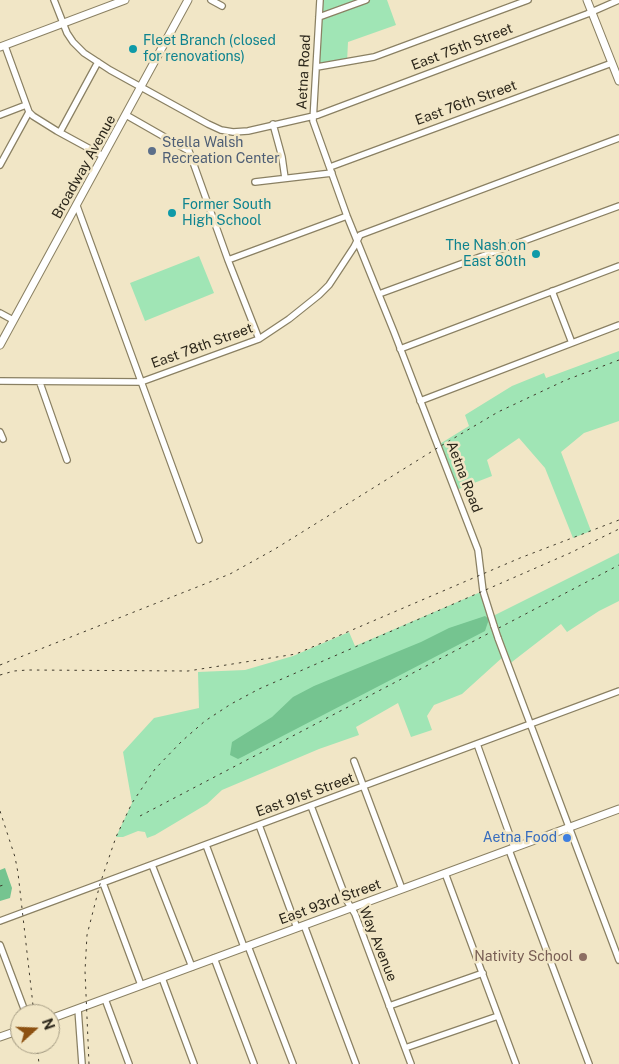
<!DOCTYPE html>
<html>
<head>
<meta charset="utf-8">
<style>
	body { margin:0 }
	#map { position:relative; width:619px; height:1064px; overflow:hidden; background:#f1e6c6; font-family:"Public Sans",sans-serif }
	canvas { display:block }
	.north { position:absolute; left:10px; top:1004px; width:50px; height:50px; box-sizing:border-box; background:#f1e6c6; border:1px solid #a29981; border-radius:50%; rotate:70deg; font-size:14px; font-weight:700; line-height:20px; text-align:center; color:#2b261a }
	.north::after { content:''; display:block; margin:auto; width:18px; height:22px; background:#8d5111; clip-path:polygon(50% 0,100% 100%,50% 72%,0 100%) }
</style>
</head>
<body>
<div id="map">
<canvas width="619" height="1064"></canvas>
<div class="north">N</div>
</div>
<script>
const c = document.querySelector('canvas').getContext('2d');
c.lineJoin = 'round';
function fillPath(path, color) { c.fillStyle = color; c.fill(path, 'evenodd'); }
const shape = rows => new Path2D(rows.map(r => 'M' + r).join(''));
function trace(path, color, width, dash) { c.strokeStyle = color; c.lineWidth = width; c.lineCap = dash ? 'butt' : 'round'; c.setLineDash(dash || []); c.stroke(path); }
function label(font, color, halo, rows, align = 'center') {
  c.font = font + ' "Public Sans",sans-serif'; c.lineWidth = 5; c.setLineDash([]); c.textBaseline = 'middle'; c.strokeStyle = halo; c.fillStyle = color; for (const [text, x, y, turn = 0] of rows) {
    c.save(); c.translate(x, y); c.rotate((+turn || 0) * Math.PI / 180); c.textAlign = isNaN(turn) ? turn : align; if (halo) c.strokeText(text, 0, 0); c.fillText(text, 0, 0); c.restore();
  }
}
fillPath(shape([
	[320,0,387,0,396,25,348,42,347,62,317,67],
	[199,256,214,293,145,321,130,283],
	[619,351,619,421,584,433,561,452,591,531,573,538,545,468,519,438,487,460,492,476,456,490,438,445,469,426,465,415,512,386,544,373,546,378],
	[619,553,619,601,599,611,567,632,561,624,508,665,504,656,462,694,434,705,427,716,432,730,411,737,398,703,356,727,359,735,319,749,222,790,207,804,155,835,147,838,145,832,138,831,123,837,116,837,132,803,123,752,154,718,199,708,198,672,245,670,293,656,349,632,355,646,483,591,491,617]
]), '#a0e5b5');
fillPath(shape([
	[485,616,489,619,485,631,244,756,238,759,230,755,232,742,272,717,293,697,314,686,421,642,449,628],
	[5,868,12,888,10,898,0,901,0,870]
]), '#75c490');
const minor = shape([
	[54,0,67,33,73,42,84,53,110,70,208,124,221,130,233,132,248,131,318,115,587,14,619,0],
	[211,0,222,6],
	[320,0,313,121,347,216,394,332,478,550,483,591,494,626],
	[319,17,366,0],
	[5,46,29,112,33,116,57,131,103,156],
	[317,67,374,57,528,0],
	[0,115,26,105],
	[126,115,189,151,228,260,259,339],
	[273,124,282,157,285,178],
	[60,132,98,62],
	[0,165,29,112],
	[330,167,612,63],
	[255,182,332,173],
	[77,206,199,540],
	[228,260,347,216],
	[552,291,572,343],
	[379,294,619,206],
	[0,313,13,320],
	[400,349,619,266],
	[0,381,141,382,259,339,289,319,319,295,329,285,354,247,360,235,619,138],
	[40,383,67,460],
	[420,401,619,325],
	[0,432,3,439],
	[498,638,619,960],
	[477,744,514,847],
	[354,761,402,889],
	[311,806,347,901,355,914,411,1064],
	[259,825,297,928],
	[206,845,244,947],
	[509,850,589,1064],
	[152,865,192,967],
	[445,873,516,1064],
	[103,883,141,985],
	[0,921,619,691],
	[304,925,356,1064],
	[0,945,26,1014],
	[248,946,293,1064],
	[214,958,254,1064],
	[162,978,194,1064],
	[105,999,129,1064],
	[389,1006,483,973],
	[78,1009,82,1064],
	[405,1048,498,1016]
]);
const major = shape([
	[587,0,619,81],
	[0,47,125,0],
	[0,345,188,0],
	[50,1019,619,809],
	[0,1037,20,1030]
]);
trace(minor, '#8a8063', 8);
trace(major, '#8a8063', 9);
trace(minor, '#fff', 5.5);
trace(major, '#fff', 7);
trace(shape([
	[0,665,230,574,275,549,439,447,498,412,566,380,619,360],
	[0,675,14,671,28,670,188,671,296,654,520,558,619,520],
	[0,811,15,857,18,873,34,1014],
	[140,816,619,565],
	[0,886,7,884],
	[37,1044,39,1064],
	[89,1064,85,971,87,935,100,884,116,837,132,803,155,769,182,741,205,721,231,704,259,689,570,553,619,529]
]), '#403a2c', 1, [2.5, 5]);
const minorBridge = shape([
	[494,626,498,638]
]);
trace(minorBridge, '#8a8063', 8, []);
trace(minorBridge, '#fff', 5.5);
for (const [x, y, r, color] of [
	[133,49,5,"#0f9aa8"],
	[152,151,5,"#5c6f8a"],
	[172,213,5,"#0f9aa8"],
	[536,254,5,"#0f9aa8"],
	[567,838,5,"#3f7fe0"],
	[583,957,5,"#8d6e63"]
]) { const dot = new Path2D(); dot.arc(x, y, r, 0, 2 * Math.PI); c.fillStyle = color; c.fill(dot); trace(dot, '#f1e6c6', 2); }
label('14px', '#0d838f', '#f1e6c6', [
	["Fleet Branch (closed",143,41],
	["for renovations)",143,57],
	["Former South",182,205],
	["High School",182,221],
	["The Nash on",526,246,"right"],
	["East 80th",526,262,"right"]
], 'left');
label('14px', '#2b261a', '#f1e6c6', [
	["East 75th Street",462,47,-21],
	["Aetna Road",304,72,-87],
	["East 76th Street",466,103,-20],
	["Broadway Avenue",84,167,-61],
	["East 78th Street",202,346,-20],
	["Aetna Road",464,477,69],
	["East 91st Street",305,795,-20],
	["East 93rd Street",330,902,-20],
	["Way Avenue",378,944,68]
]);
label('14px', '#4e5e75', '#f1e6c6', [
	["Stella Walsh",162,143],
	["Recreation Center",162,159]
], 'left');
label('14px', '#366cbe', '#f1e6c6', [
	["Aetna Food",557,838]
], 'right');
label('14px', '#785e54', '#f1e6c6', [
	["Nativity School",573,957]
], 'right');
</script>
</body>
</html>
